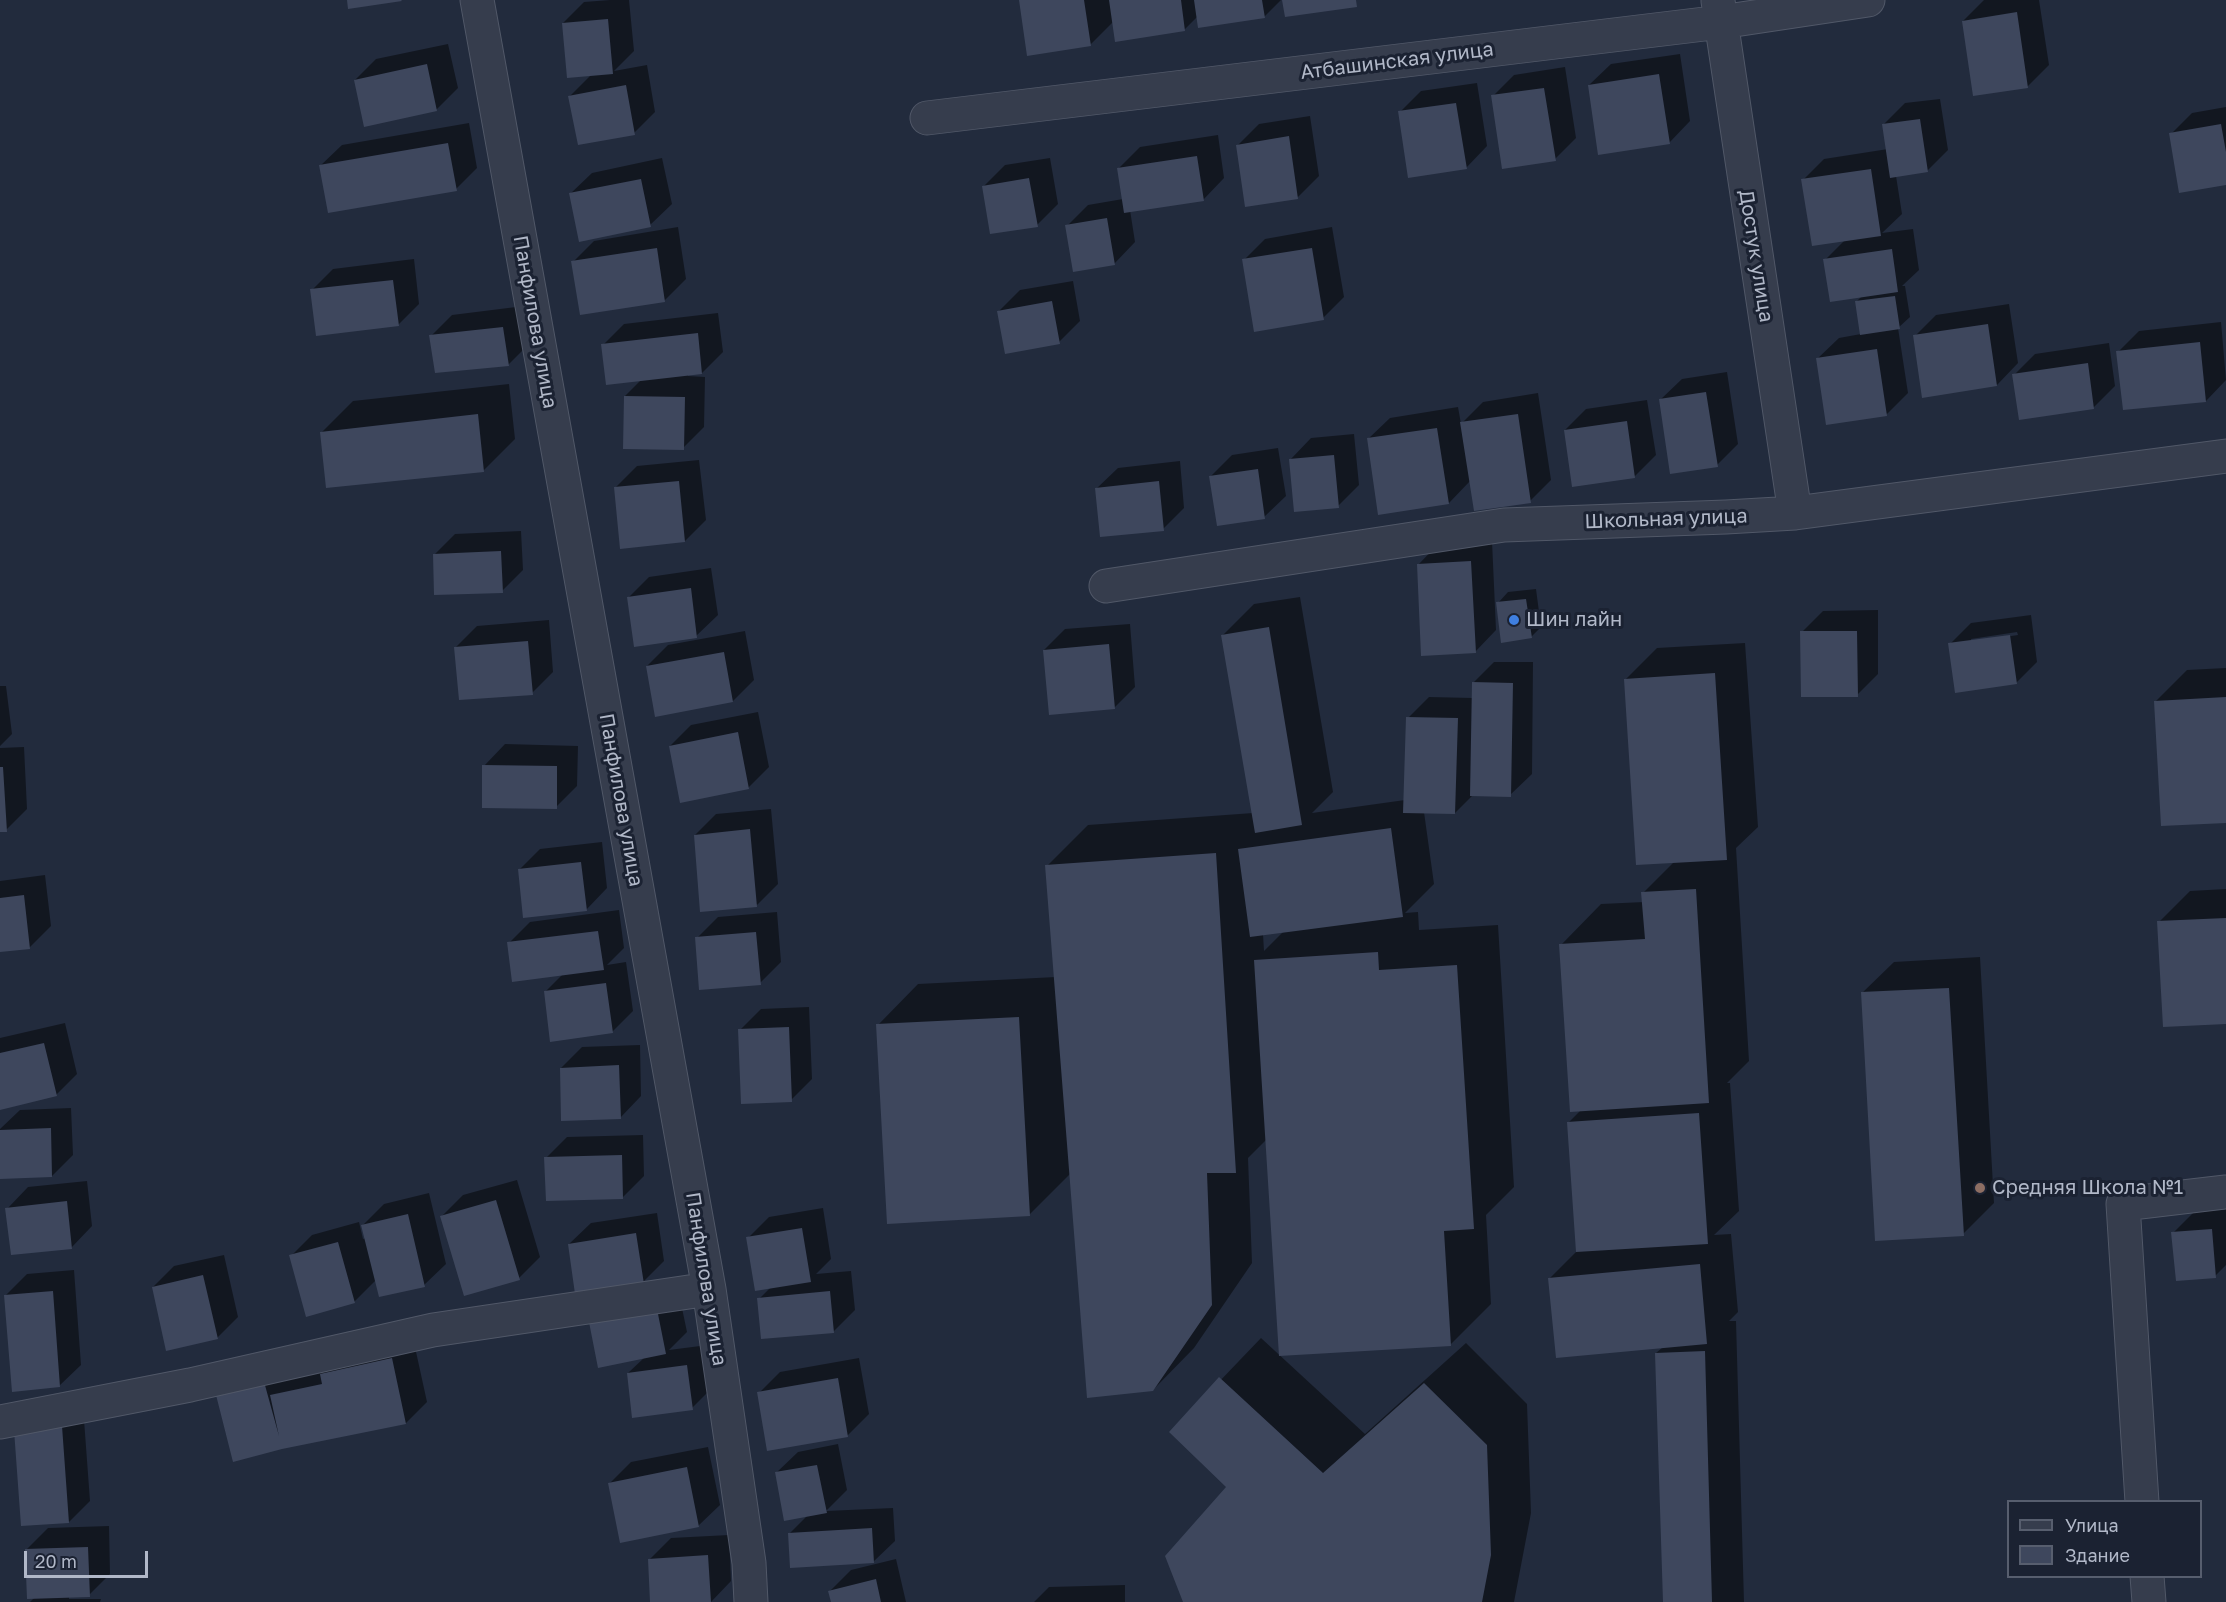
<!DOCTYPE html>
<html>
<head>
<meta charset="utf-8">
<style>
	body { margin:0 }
	#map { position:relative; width:2226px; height:1602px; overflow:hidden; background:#222b3d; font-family:"Golos Text",sans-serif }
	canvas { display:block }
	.legend { position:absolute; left:2007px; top:1500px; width:195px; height:78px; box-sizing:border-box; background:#1b2232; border:2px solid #575e6e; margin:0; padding:8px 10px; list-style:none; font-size:18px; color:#b1b8c8 }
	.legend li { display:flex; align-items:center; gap:12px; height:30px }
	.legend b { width:30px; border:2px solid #575e6e }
	.scale { position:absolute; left:24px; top:1551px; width:124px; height:27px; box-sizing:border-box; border:3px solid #b1b8c8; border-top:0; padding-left:8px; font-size:18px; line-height:21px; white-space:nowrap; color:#b1b8c8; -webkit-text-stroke:4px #1b2232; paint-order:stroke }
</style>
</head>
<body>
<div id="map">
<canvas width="2226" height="1602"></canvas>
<ul class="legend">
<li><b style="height:8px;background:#363d4d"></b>Улица</li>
<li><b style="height:16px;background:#3e475d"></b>Здание</li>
</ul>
<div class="scale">20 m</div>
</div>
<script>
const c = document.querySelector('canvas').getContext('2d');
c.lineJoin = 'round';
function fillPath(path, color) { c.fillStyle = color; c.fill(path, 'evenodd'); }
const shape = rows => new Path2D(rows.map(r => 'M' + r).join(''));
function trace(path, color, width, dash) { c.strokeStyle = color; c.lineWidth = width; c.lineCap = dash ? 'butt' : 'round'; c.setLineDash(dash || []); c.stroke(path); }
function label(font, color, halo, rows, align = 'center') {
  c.font = font + ' "Golos Text",sans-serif'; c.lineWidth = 6; c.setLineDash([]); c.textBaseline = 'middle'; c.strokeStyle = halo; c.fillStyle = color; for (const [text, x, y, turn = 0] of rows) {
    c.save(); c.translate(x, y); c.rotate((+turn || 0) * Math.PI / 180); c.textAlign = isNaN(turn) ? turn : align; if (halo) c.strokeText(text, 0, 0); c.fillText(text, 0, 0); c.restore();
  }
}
fillPath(shape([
	[610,0,629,0,634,51,614,71,647,65,655,112,634,133,570,96,592,74,563,23,584,2],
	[1021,0,1281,0,1264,17,1198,16,1185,29,1114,21,1091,44],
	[1984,0,2039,0,2049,65,2028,86,1974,94,1963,21],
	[448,44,458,88,437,109,365,125,355,80,376,59],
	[1680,54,1690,121,1669,143,1589,85,1611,64],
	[1565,67,1576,138,1555,159,1493,96,1514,75],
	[1477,83,1487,146,1466,168,1400,112,1421,91],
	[1940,99,1948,150,1927,171,1896,176,1902,214,1882,233,1913,229,1919,270,1902,286,1905,286,1910,317,1898,328,1908,393,1887,414,1817,359,1839,338,1861,334,1856,302,1862,296,1825,260,1845,240,1803,180,1824,159,1888,149,1884,124,1905,103],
	[2226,107,2226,183,2171,134,2192,113],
	[1310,116,1319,176,1298,197,1238,145,1259,124],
	[469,123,477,168,456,189,320,166,342,145],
	[1218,135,1224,178,1203,200,1130,210,1135,242,1114,264,1067,226,1088,205,1123,199,1119,168,1140,147],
	[662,158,672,204,650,225,570,194,592,173],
	[1050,158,1058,204,1037,225,984,186,1005,165],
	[678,227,686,279,665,300,573,262,594,241],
	[1332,227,1344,297,1323,318,1244,260,1265,239],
	[414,259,419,304,398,325,312,290,333,269],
	[1073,281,1080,321,1059,342,999,311,1020,290],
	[2009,304,2018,363,1997,385,1915,336,1936,315],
	[524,306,529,344,508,365,431,336,452,315],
	[718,313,723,352,702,373,688,374,688,376,705,377,704,427,683,448,625,396,642,379,603,345,624,324],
	[2221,322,2226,380,2206,401,2118,352,2139,331],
	[2109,343,2115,386,2094,407,2014,375,2035,354],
	[1727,372,1738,444,1717,465,1660,400,1682,379],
	[509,384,515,439,484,470,322,432,353,401],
	[1538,393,1551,480,1530,501,1471,480,1449,503,1368,439,1390,418,1458,407,1461,424,1483,402],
	[1647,400,1656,455,1635,476,1565,430,1586,409],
	[1354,434,1359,485,1338,506,1290,460,1311,438],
	[1278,448,1286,496,1264,517,1211,476,1232,455],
	[699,460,706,520,685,541,616,487,637,466],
	[1180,461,1184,508,1163,529,1096,489,1118,468],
	[521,531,523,570,502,591,434,555,455,534],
	[1492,541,1496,630,1475,652,1418,565,1439,543],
	[711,568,718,615,696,636,628,598,649,577],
	[1536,589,1541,627,1531,637,1498,603,1508,592],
	[1300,597,1333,792,1312,813,1405,800,1408,718,1429,697,1473,698,1473,683,1494,662,1533,662,1532,774,1510,795,1473,795,1455,813,1424,812,1434,884,1405,913,1418,912,1419,930,1498,925,1514,1187,1486,1215,1491,1304,1451,1344,1267,1139,1248,1158,1252,1263,1194,1348,1153,1390,1071,1173,1029,1215,878,1025,918,984,1056,977,1047,866,1088,825,1253,813,1223,635,1254,604],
	[1284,931,1264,951,1263,934],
	[1878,610,1878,674,1857,695,1802,632,1823,611],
	[2031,615,2037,662,2016,683,1950,644,1971,623],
	[2017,632,2018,635,1971,642,1971,639],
	[549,620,553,672,532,693,456,647,477,626],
	[1130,624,1135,687,1114,708,1044,650,1065,629],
	[745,631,754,680,733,701,647,666,668,645],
	[1745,643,1758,827,1736,848,1749,1061,1727,1083,1730,1083,1739,1211,1714,1235,1731,1234,1738,1312,1729,1321,1736,1321,1744,1602,1664,1602,1656,1353,1663,1347,1550,1278,1577,1251,1569,1122,1581,1110,1561,945,1601,904,1644,902,1643,893,1675,861,1626,679,1657,648],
	[2226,668,2226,821,2155,702,2187,670],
	[0,686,6,686,12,734,0,746],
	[758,712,769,767,748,788,670,746,691,725],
	[505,744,578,746,577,786,556,807,484,766],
	[24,747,27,809,6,830,0,831,0,748],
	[771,809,778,884,757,905,695,835,716,814],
	[602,842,607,888,586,910,519,870,540,849],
	[45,875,51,926,30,947,0,951,0,881],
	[2226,889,2226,1022,2159,922,2190,891],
	[619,910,624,948,607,965,626,962,633,1011,612,1032,545,992,563,974,509,943,530,922],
	[777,912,781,962,760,983,697,938,718,917],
	[1980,957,1994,1203,1963,1234,1862,993,1894,962],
	[809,1007,812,1079,791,1100,740,1030,761,1009],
	[65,1023,77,1074,56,1095,0,1108,0,1038],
	[640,1045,641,1096,620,1118,561,1068,582,1047],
	[71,1108,73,1155,52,1176,0,1161,0,1129,20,1110],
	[643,1135,644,1176,622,1198,546,1158,567,1137],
	[517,1180,540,1257,519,1278,442,1216,463,1195],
	[87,1181,92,1226,71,1248,7,1209,28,1187],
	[429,1193,446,1264,424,1285,376,1280,354,1302,291,1256,312,1235,359,1222,363,1239,366,1238,363,1225,384,1204],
	[823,1208,831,1259,816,1274,851,1271,855,1310,834,1331,759,1299,771,1287,748,1238,769,1217],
	[2226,1209,2226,1265,2215,1276,2173,1233,2194,1212],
	[657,1213,664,1261,643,1282,569,1244,591,1223],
	[224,1255,238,1317,217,1338,153,1287,174,1266],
	[74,1270,81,1365,59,1386,5,1296,27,1274],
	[678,1289,687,1332,669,1350,708,1345,713,1387,692,1408,628,1373,645,1357,599,1366],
	[413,1338,427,1402,406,1423,282,1448,216,1391],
	[1261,1338,1365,1434,1466,1343,1527,1404,1531,1513,1514,1602,1184,1602,1228,1487,1171,1432],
	[859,1358,869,1414,848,1435,768,1449,759,1393,780,1372],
	[83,1406,90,1501,69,1522,16,1431],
	[838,1444,847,1490,826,1511,893,1508,895,1541,873,1562,790,1533,808,1515,776,1473,798,1452],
	[708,1447,720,1505,698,1526,610,1483,631,1462],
	[109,1526,110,1574,89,1595,69,1596,69,1599,101,1599,100,1602,30,1602,35,1597,27,1549,48,1528],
	[729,1535,731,1581,711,1602,737,1602,651,1602,650,1559,671,1538],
	[896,1559,906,1602,832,1602,830,1591,851,1570],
	[1125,1585,1125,1602,1034,1602,1049,1587]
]), '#0007');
fillPath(shape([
	[347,0,401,0,402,1,348,9],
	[1019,0,1084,0,1091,46,1027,56],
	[1109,0,1181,0,1185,31,1115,42],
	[1194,0,1262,0,1265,18,1198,28],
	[1282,0,1356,0,1357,7,1285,17],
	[2017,12,2028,88,1973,96,1962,21],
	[608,19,613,74,567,78,562,23],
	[427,64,437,111,364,127,354,80],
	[1659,74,1670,144,1598,155,1588,85],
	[626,85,635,135,578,145,568,96],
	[1544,88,1556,161,1502,169,1491,95],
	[1456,103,1467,169,1408,178,1398,111],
	[1920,119,1928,172,1890,178,1882,124],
	[2221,124,2226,152,2226,185,2179,193,2169,133],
	[1289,136,1298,199,1245,207,1236,145],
	[448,143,457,191,328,213,319,165],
	[1197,156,1204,201,1124,213,1117,168],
	[1871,169,1881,236,1812,246,1801,179],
	[1029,178,1038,227,990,234,982,186],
	[641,179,651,227,579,242,569,193],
	[1107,218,1115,265,1073,272,1065,225],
	[657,248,665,302,580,315,571,261],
	[1312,248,1324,320,1254,332,1242,259],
	[1892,249,1898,292,1830,302,1823,259],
	[393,280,399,326,316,336,310,289],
	[1895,296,1900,329,1860,335,1855,301],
	[1052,301,1060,344,1005,354,997,311],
	[1988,324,1997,386,1922,398,1913,335],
	[503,327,509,366,435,373,429,335],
	[698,333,702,374,606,385,601,344],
	[2200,342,2206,402,2123,410,2116,351],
	[1877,349,1887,416,1826,425,1816,358],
	[2088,363,2094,409,2019,420,2012,374],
	[1706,392,1718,467,1670,474,1659,399],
	[624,396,685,397,684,450,623,449],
	[478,414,484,472,326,488,320,432],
	[1518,414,1531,503,1474,511,1460,422],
	[1627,421,1635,478,1572,487,1564,430],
	[1437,428,1449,504,1378,515,1367,438],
	[1334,455,1339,508,1294,512,1289,459],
	[1258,469,1265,519,1217,526,1209,476],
	[679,481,685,542,620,549,614,487],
	[1159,481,1164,531,1100,537,1095,488],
	[501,551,503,593,434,595,433,554],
	[1471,561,1476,653,1421,656,1417,564],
	[691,588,697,638,634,647,627,597],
	[1526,599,1532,638,1501,643,1496,602],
	[1269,627,1302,825,1255,833,1221,635],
	[1800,631,1857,631,1858,697,1801,697],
	[2010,635,2017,684,1955,693,1948,643],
	[528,641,533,695,459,700,454,647],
	[1109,644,1115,709,1049,715,1043,650],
	[724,652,733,702,655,717,646,666],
	[1715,673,1727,860,1636,865,1624,679],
	[1472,682,1513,683,1511,797,1470,796],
	[2226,697,2226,823,2161,826,2154,701],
	[1406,717,1458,718,1455,814,1403,813],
	[738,732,749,789,680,803,669,746],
	[482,765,557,766,557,809,482,808],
	[0,767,3,767,7,832,0,832],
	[1391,828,1403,917,1250,937,1238,849],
	[750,829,757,907,700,912,694,835],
	[1216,853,1236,1173,1207,1173,1212,1305,1153,1391,1087,1398,1045,865],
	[581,862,587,911,523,918,518,869],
	[1696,889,1709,1103,1570,1112,1559,944,1645,939,1641,892],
	[24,895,30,949,0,952,0,898],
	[2226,918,2226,1024,2163,1027,2157,921],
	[598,931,604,970,512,982,507,942],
	[756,932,761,985,699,990,695,937],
	[1378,952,1379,970,1457,965,1474,1229,1444,1231,1451,1346,1279,1356,1254,960],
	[606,983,613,1033,550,1042,544,991],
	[1949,988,1964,1236,1875,1241,1861,992],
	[1019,1017,1030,1216,887,1224,876,1024],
	[789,1027,792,1102,741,1104,738,1029],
	[44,1043,57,1096,0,1110,0,1053],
	[619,1065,621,1119,561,1121,560,1068],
	[1699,1113,1708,1244,1576,1252,1567,1122],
	[51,1128,52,1177,0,1179,0,1130],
	[622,1155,623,1199,546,1201,544,1157],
	[496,1200,520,1280,464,1296,440,1216],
	[67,1201,72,1249,11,1255,5,1208],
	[408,1214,425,1287,379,1297,361,1225],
	[802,1228,811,1282,755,1291,746,1237],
	[2212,1229,2216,1278,2176,1281,2171,1232],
	[636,1233,644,1284,575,1294,568,1244],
	[338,1242,355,1303,306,1317,289,1255],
	[1700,1264,1707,1344,1556,1358,1548,1278],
	[203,1275,218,1339,166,1351,152,1287],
	[53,1291,60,1387,12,1392,4,1295],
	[830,1291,834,1333,761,1339,757,1298],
	[657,1309,666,1354,598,1368,589,1322],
	[1705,1351,1712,1602,1663,1602,1655,1353],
	[392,1358,406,1424,282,1449,233,1462,215,1391,263,1378,279,1436,270,1395,322,1384,320,1374],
	[687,1365,693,1410,632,1418,627,1373],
	[1219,1377,1323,1473,1424,1383,1487,1445,1491,1555,1482,1602,1183,1602,1165,1556,1226,1487,1169,1432],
	[838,1378,848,1437,767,1451,757,1392],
	[62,1426,69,1523,21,1526,14,1430],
	[817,1465,827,1513,784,1521,775,1472],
	[687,1467,699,1527,620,1543,608,1483],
	[872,1528,874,1563,790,1568,788,1533],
	[88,1547,90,1597,27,1599,25,1549],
	[708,1555,711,1602,650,1602,648,1559],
	[876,1579,881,1602,831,1602,828,1591]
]), '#3e475d');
const street = shape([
	[477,0,709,1289,749,1563,751,1602],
	[1718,1,1795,513],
	[927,118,1721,22,1868,0],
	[1106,586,1504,525,1726,517,1795,513,2226,456],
	[0,1422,190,1385,433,1330,709,1289],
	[2142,1502,2123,1204,2226,1192],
	[2147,1576,2149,1602]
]);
trace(street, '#515868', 35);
trace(street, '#363d4d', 33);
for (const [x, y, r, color] of [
	[1514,620,6,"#3f7fe0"],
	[1980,1188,6,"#8d6e63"]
]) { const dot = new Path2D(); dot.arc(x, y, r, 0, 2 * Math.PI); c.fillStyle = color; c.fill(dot); trace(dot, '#1b2232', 2); }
label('20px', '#b1b8c8', '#1b2232', [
	["Атбашинская улица",1397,61,-7],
	["Достук улица",1756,256,81],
	["Панфилова улица",535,322,80],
	["Школьная улица",1666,519,-2],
	["Панфилова улица",621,800,80],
	["Панфилова улица",706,1279,81]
]);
label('20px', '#b1b8c8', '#1b2232', [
	["Шин лайн",1526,620],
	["Средняя Школа №1",1992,1188]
], 'left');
</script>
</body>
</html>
